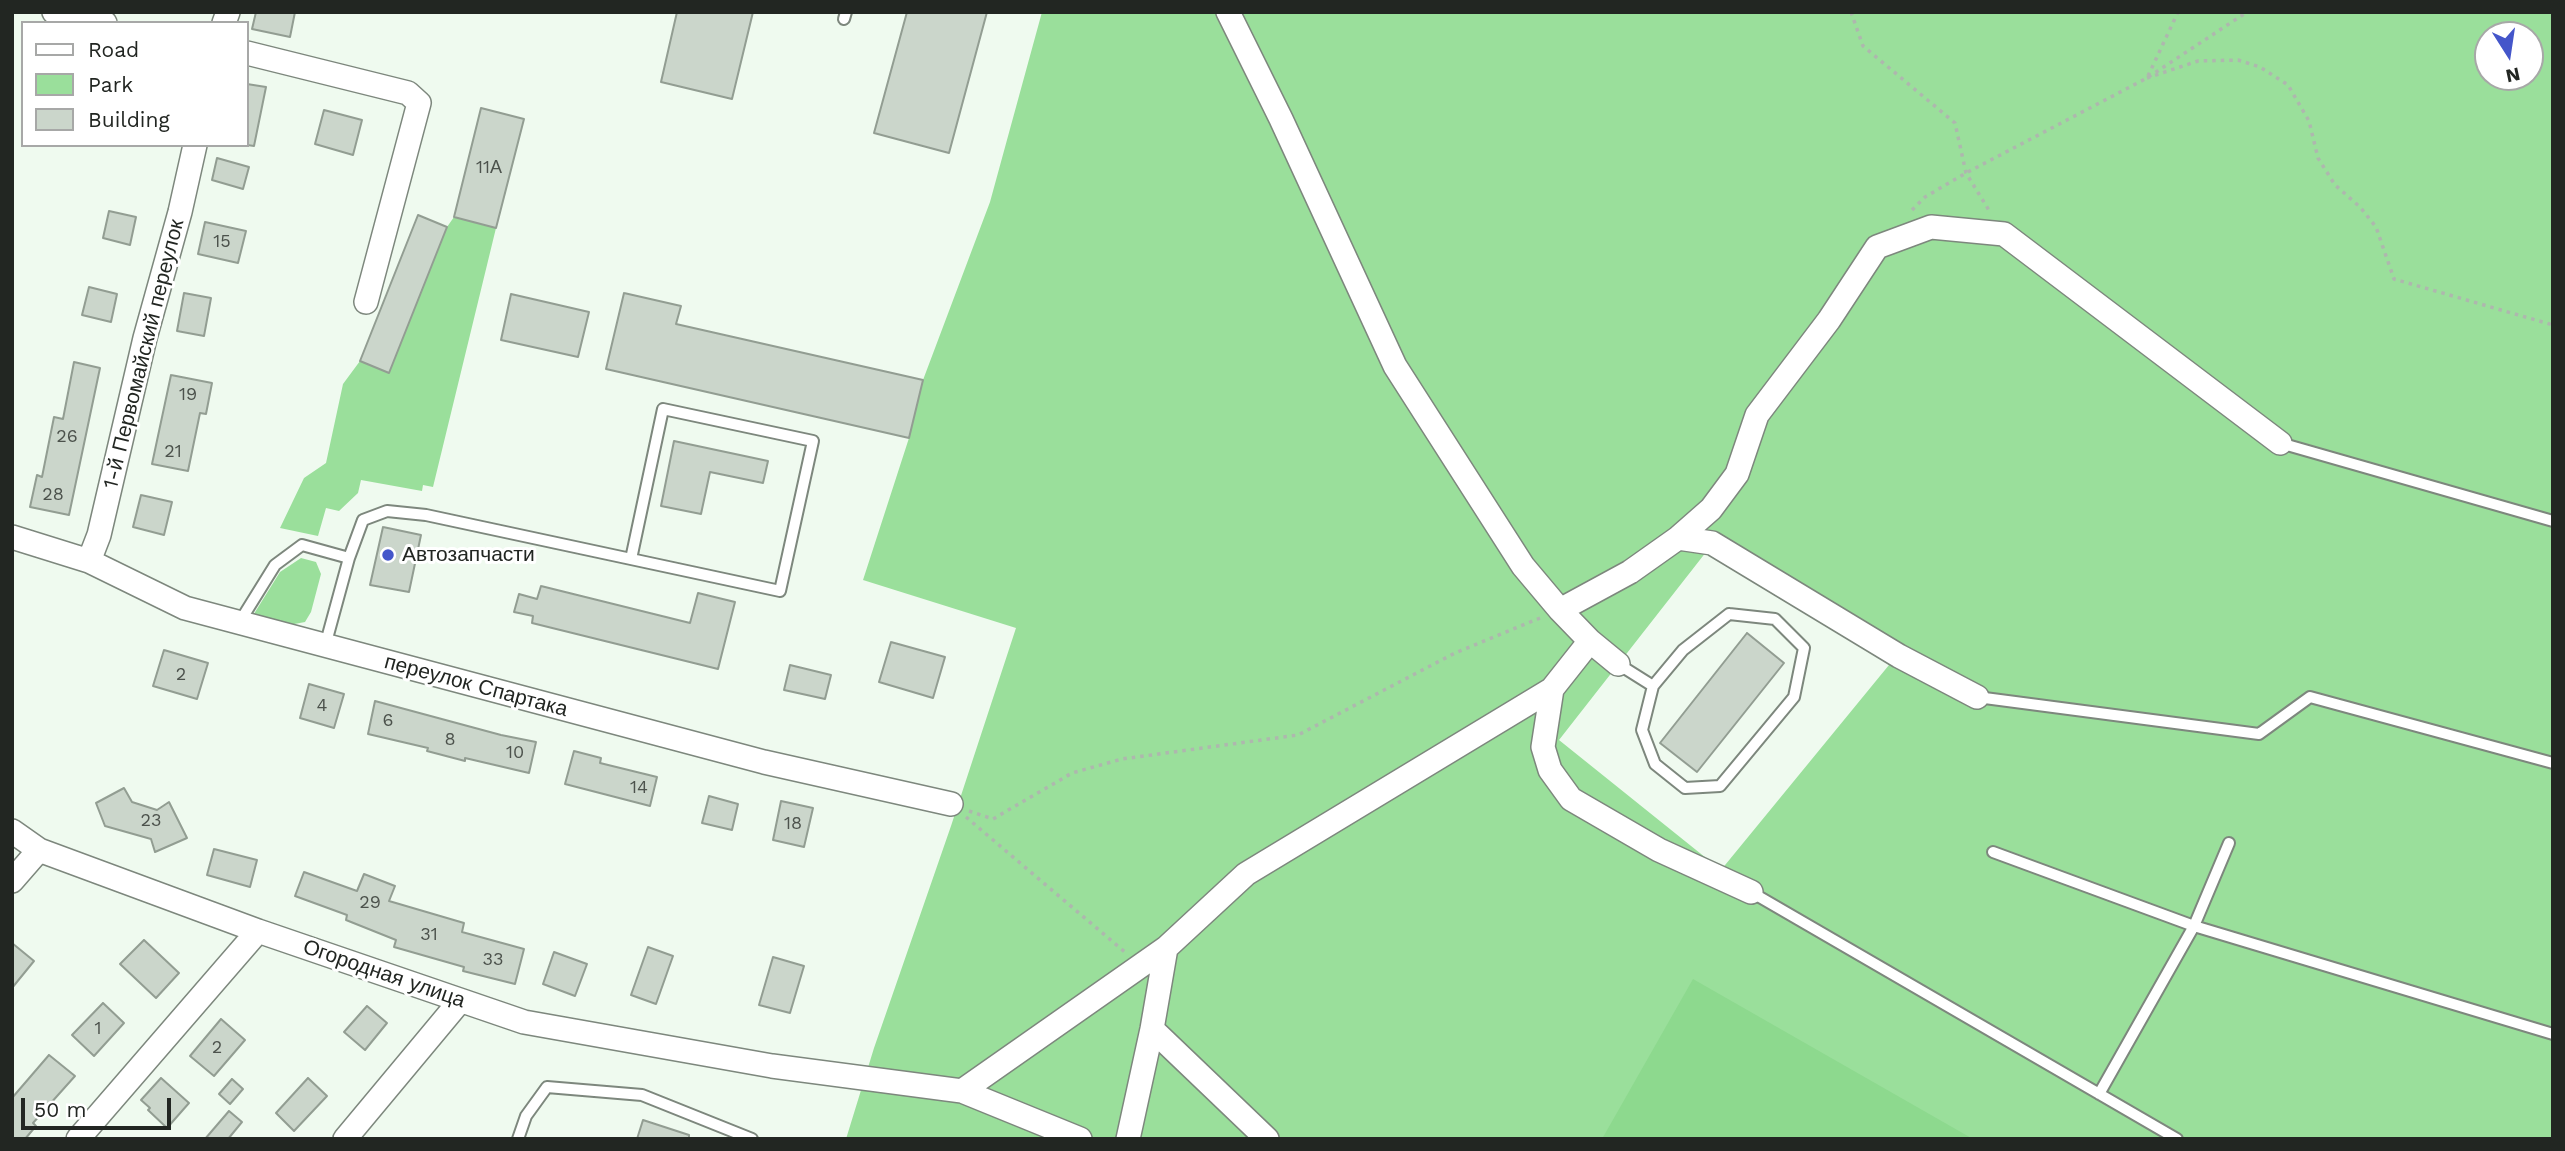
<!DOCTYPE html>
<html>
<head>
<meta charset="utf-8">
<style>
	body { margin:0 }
	#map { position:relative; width:2565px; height:1151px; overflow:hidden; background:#effaef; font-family:"Work Sans",sans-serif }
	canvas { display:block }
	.frame { position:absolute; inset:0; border:14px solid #222622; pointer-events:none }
	.legend { position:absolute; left:21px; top:21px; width:228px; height:126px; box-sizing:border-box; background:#fff; border:2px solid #a7a8a7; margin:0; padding:9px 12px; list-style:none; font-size:21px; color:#222622 }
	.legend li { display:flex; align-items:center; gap:14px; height:35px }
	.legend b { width:35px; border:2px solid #a7a8a7 }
	.north { position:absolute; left:2474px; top:21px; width:70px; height:70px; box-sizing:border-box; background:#fff; border:2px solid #a7a8a7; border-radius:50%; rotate:168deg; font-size:19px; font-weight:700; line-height:28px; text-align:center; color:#222622 }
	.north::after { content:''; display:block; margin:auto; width:24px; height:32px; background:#4456ca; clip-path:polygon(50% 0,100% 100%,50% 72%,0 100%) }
	.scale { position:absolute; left:21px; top:1098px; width:150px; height:32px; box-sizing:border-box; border:4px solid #222622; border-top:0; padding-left:9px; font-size:21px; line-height:24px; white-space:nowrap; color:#222622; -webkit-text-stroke:5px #fff; paint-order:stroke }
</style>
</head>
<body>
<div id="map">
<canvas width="2565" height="1151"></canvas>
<div class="frame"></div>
<ul class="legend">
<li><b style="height:9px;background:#fff"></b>Road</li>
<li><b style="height:19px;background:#9adf9b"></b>Park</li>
<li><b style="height:19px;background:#cbd6cb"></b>Building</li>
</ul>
<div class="north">N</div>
<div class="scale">50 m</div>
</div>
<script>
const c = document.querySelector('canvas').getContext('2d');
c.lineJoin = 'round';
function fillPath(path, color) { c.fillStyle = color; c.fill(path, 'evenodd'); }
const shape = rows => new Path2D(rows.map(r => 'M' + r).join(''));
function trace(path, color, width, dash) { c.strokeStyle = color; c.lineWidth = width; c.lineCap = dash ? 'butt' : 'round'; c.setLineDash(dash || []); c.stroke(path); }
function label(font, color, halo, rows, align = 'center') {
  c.font = font + ' "Work Sans",sans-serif'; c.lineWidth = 6; c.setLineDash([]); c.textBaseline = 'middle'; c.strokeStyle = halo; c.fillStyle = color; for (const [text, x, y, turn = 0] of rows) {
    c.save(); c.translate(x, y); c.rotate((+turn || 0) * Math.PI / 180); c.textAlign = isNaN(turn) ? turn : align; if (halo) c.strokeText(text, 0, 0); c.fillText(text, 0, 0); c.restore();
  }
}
fillPath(shape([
	[1042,12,2553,12,2553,1139,846,1139,874,1048,951,826,1016,628,863,580,909,438,923,380,990,202],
	[2488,35,2530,35,2530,77,2488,77],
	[1710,547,1889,665,1721,870,1559,740],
	[454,217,496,228,433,487,423,485,422,491,361,480,358,493,339,511,326,508,318,536,280,528,304,478,326,463,343,384,360,361,389,372,447,227],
	[301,558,316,562,321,574,311,612,305,622,289,625,252,617,280,572]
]), '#9adf9b');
fillPath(shape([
	[1693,979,1973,1139,1602,1139]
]), '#8dd98e');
const building = shape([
	[256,12,295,12,290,37,252,29,256,12],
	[677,12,753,12,732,99,661,82,677,12],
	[907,12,987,12,949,153,874,133,907,12],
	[247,84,266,87,254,146,247,145,247,84],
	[481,108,524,119,496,228,454,217,481,108],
	[324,110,362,120,353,155,315,144,324,110],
	[217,158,249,167,243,189,212,180,217,158],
	[109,211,136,217,130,245,103,238,109,211],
	[418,215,447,227,389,373,360,361,418,215],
	[205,222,246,231,238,263,198,254,205,222],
	[89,287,117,294,111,322,82,315,89,287],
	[184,293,211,298,204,336,177,331,184,293],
	[624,293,681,306,676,324,923,380,909,438,606,369,624,293],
	[511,294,589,312,578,357,501,340,511,294],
	[74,362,100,368,69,515,30,507,37,475,42,477,54,417,63,419,74,362],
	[171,375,212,383,206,414,200,413,188,471,152,464,171,375],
	[674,441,768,461,763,483,710,472,701,514,661,506,674,441],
	[141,495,172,502,164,535,133,527,141,495],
	[383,527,421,535,409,592,370,585,383,527],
	[541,586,690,623,698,593,735,602,718,669,532,623,533,616,514,612,519,594,537,599,541,586],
	[1747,633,1784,663,1697,772,1660,743,1747,633],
	[891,642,945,657,933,698,879,682,891,642],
	[164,650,208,663,197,699,153,686,164,650],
	[790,665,831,675,825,699,784,690,790,665],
	[309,684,344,694,334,728,300,718,309,684],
	[375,701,501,735,536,742,529,773,465,758,465,761,427,751,428,748,368,734,375,701],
	[574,751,601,758,600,763,657,777,650,806,565,784,574,751],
	[124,788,132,802,157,810,169,802,187,838,155,852,151,839,105,826,96,803,124,788],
	[709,796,738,804,732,830,702,823,709,796],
	[781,801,813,808,804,847,773,840,781,801],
	[214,849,257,860,250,887,207,875,214,849],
	[304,872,357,891,364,874,395,886,389,901,464,923,462,932,524,949,515,984,463,971,464,967,394,947,396,940,346,920,347,915,295,896,304,872],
	[144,940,179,973,156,998,120,964,144,940],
	[12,943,34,961,12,988,12,943],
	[648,947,673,956,656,1004,631,995,648,947],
	[554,952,587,964,575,996,543,984,554,952],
	[773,957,804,966,790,1013,759,1005,773,957],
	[103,1003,124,1023,94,1056,72,1035,103,1003],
	[367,1006,387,1023,365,1050,344,1032,367,1006],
	[221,1019,245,1040,214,1076,190,1056,221,1019],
	[49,1055,75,1076,33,1123,36,1126,25,1139,12,1139,12,1098,49,1055],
	[161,1078,189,1103,167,1128,148,1110,150,1108,141,1100,161,1078],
	[308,1078,327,1096,294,1131,276,1113,308,1078],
	[232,1079,243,1089,230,1104,219,1094,232,1079],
	[229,1111,242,1122,228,1139,205,1139,229,1111],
	[643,1120,689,1135,689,1139,637,1139,643,1120]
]);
fillPath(building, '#cbd6cb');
trace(building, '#929d92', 2);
const service = shape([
	[844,19,846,12],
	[2280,443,2553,521],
	[1729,614,1775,619,1804,648,1794,697,1720,786,1685,788,1655,764,1642,730,1653,686,1683,650,1729,614],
	[239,623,275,565,302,545,349,558],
	[325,646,349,558,363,520,387,511,426,515,780,591,813,441,663,409,631,559],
	[1618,664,1653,686],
	[1977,697,2259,734,2310,697,2553,763],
	[1993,852,2194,926,2553,1034],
	[1751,892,2177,1139],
	[2099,1094,2194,926,2229,843],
	[518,1139,526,1116,547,1087,642,1095,752,1139]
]);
const minor = shape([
	[54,12,105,23],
	[224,23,228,12],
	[247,53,408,93,419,103,366,302],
	[12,537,89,561,185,608,764,762,951,804],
	[1678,538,1711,509,1737,474,1757,415,1829,320,1877,247,1931,227,2004,234,2280,443],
	[89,561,99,535,145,338,180,212,195,145],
	[1560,610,1630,572,1678,538,1712,543,1899,656,1977,697],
	[1590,641,1618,664],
	[1552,689,1543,747,1550,770,1571,799,1659,850,1751,892],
	[12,831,39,850,258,931,524,1022,772,1066,962,1091,1080,1139],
	[12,881,39,850],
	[1152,1029,1267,1139],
	[962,1091,1166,948],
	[78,1139,258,931],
	[345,1139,460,1001],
	[1128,1139,1152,1029,1166,948,1246,874,1552,689,1590,641,1560,610,1523,566,1395,366,1281,119,1228,12]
]);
trace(service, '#7d877d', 14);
trace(minor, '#7d877d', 26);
trace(shape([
	[1851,12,1863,46,1955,123,1966,173,1990,212],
	[2148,76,2178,12],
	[2147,78,2198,61,2238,60,2260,67,2288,85,2309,121,2318,158,2335,185,2360,207,2376,227,2394,279,2553,325],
	[1912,210,1925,197,1966,173,2147,78,2247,12],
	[969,811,993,819,1072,773,1122,759,1298,735,1455,653,1540,618],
	[966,817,1126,953]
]), '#aeb7ae', 3.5, [3.5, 5]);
trace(service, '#fff', 10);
trace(minor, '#fff', 23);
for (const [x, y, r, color] of [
	[388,555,7,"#4456ca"]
]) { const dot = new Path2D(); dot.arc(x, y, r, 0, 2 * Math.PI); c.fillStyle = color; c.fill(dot); trace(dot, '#fff', 2.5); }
label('18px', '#4c524c', null, [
	["11А",489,168],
	["15",222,242],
	["19",188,395],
	["26",67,437],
	["21",173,452],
	["28",53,495],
	["2",181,675],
	["4",322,706],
	["6",388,721],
	["8",450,740],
	["10",515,753],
	["14",639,788],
	["23",151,821],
	["18",793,824],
	["29",370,903],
	["31",429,935],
	["33",493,960],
	["1",98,1029],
	["2",217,1048]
]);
label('21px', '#222622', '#fff', [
	["1-й Первомайский переулок",144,354,-76],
	["переулок Спартака",476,686,15],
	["Огородная улица",384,974,19]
]);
label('21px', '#222622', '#fff', [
	["Автозапчасти",402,555]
], 'left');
</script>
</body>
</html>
